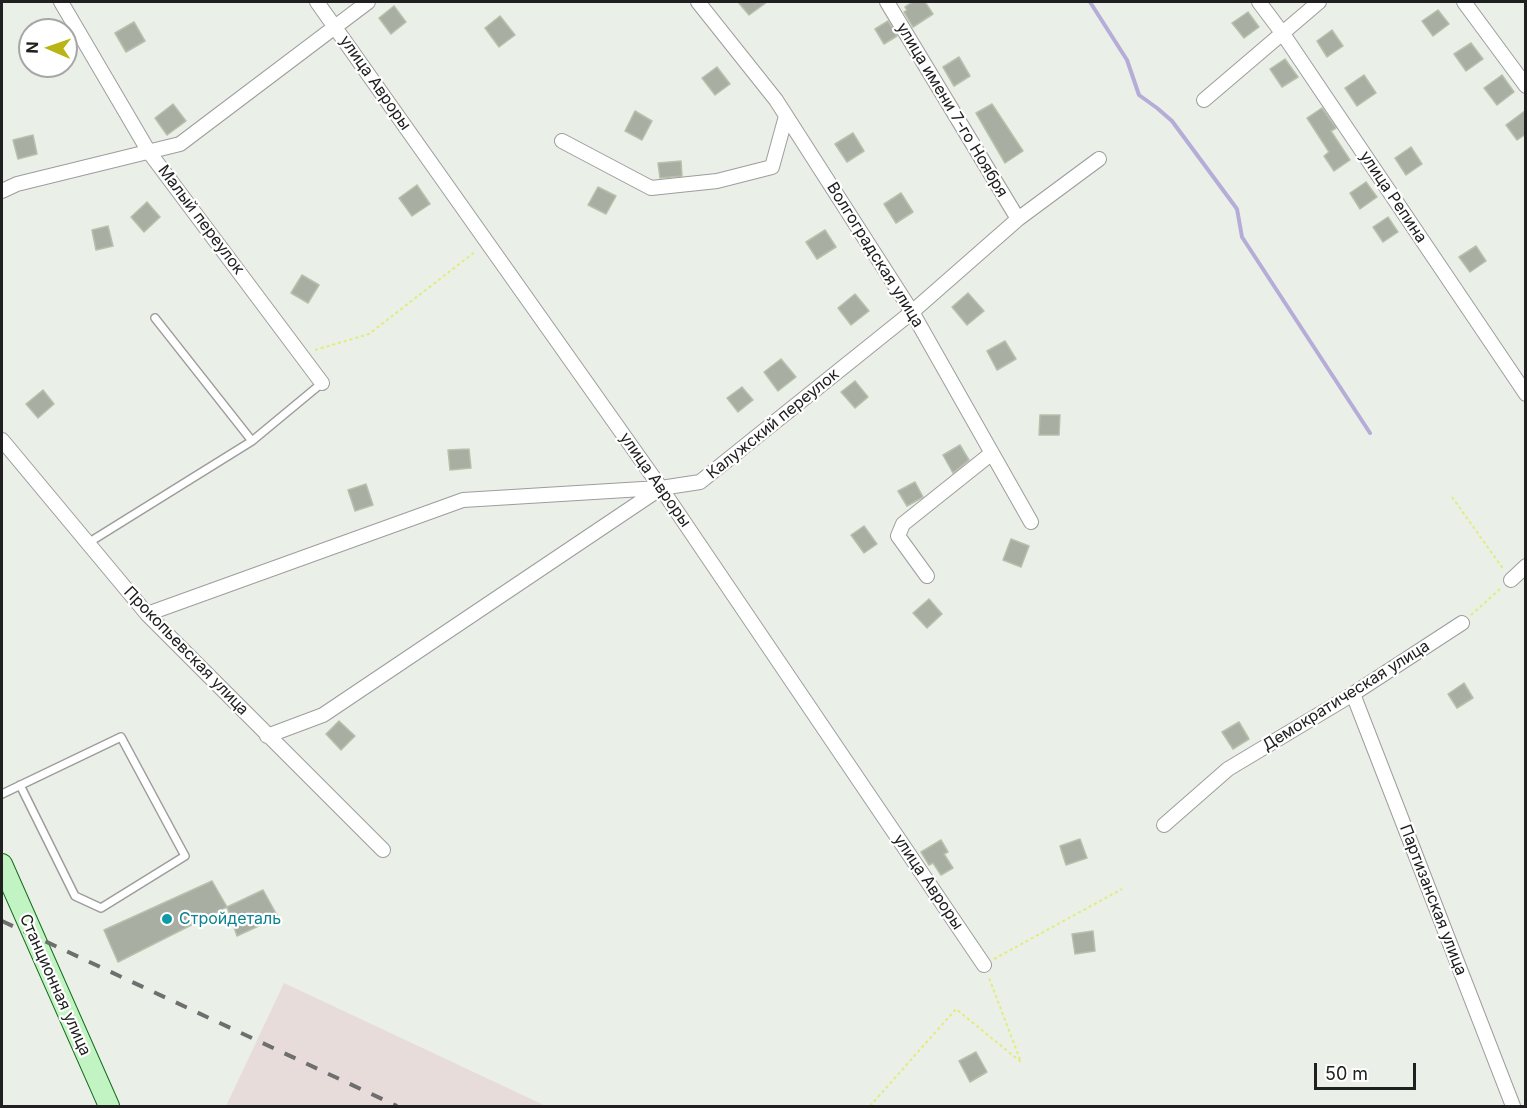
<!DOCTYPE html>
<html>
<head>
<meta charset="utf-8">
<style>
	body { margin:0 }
	#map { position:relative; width:1527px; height:1108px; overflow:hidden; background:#eaefe7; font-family:Inter,sans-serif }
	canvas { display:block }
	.frame { position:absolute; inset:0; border:3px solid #202020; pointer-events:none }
	.north { position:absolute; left:18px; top:18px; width:60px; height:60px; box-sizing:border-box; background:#fff; border:2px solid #a6a6a6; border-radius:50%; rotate:272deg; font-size:16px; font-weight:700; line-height:24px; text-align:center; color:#202020 }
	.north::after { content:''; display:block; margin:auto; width:21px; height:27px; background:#bab516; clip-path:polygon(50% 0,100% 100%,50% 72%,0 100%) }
	.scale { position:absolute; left:1314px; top:1063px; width:102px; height:27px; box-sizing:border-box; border:3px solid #202020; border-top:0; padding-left:8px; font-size:18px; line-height:21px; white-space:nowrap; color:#202020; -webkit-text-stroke:4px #fff; paint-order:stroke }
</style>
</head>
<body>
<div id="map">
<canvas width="1527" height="1108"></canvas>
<div class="frame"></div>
<div class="north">N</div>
<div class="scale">50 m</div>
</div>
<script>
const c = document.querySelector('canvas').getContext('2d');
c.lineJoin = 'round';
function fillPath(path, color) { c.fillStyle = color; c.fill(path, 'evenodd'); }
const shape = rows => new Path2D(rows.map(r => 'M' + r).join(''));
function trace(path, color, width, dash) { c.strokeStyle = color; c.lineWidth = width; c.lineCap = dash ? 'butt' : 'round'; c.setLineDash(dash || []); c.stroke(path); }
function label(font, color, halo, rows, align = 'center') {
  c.font = font + ' Inter,sans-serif'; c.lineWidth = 4.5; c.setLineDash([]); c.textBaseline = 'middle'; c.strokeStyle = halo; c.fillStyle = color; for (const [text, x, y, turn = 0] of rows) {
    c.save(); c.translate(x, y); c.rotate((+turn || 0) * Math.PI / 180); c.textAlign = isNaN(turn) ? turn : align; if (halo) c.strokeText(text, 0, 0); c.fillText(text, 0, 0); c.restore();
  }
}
fillPath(shape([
	[284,983,546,1106,226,1106]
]), '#e8dcda');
trace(shape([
	[1090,2,1127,60,1139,95,1157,108,1172,121,1237,209,1242,237,1370,433]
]), '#b5add8', 4);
const building = shape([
	[738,2,767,2,749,15,738,2],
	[913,2,925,2,933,14,913,27,904,12,907,10,905,7,913,2],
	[394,6,406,22,391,34,379,18,394,6],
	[1438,10,1449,24,1433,36,1422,21,1438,10],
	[1248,12,1259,27,1244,38,1232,23,1248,12],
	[500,16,515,35,499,47,485,28,500,16],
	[888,21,897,36,884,44,875,29,888,21],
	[134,22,145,41,126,52,115,33,134,22],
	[1332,30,1343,46,1327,57,1317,41,1332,30],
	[1471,43,1483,59,1466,71,1454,54,1471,43],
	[959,57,970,76,954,86,943,67,959,57],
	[1285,59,1298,77,1282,87,1270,69,1285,59],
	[717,67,730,84,715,95,702,78,717,67],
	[1364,75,1376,93,1357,106,1345,88,1364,75],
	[1502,75,1514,92,1497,105,1484,88,1502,75],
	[173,104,186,121,167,135,155,118,173,104],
	[992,104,1023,151,1005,163,976,113,992,104],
	[1322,108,1336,128,1331,131,1350,160,1334,171,1324,156,1329,152,1307,118,1322,108],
	[1526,110,1526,134,1517,140,1506,125,1526,110],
	[635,111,652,121,642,140,625,131,635,111],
	[853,133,864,151,847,162,835,144,853,133],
	[33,135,37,154,18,159,13,140,33,135],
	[1411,147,1422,164,1406,175,1395,158,1411,147],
	[681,161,682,176,660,178,658,163,681,161],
	[1366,182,1377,197,1360,209,1350,193,1366,182],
	[417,185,430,204,412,216,399,198,417,185],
	[598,187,616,196,606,214,588,205,598,187],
	[901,193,913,212,896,223,884,204,901,193],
	[147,202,160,217,144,232,131,217,147,202],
	[1388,217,1398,232,1383,242,1373,227,1388,217],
	[108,226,113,246,96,250,92,230,108,226],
	[825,230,836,247,817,259,806,242,825,230],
	[1476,246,1486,261,1470,272,1459,257,1476,246],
	[302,275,319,285,308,303,291,293,302,275],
	[968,293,984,311,967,325,952,307,968,293],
	[855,294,869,311,851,325,838,308,855,294],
	[1005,341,1016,359,997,370,987,351,1005,341],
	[781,359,796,377,778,391,764,372,781,359],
	[855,381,868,397,855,408,841,392,855,381],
	[742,387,753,400,738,412,727,398,742,387],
	[43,390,54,404,38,418,26,404,43,390],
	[1040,415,1060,415,1059,435,1039,435,1040,415],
	[960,445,969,460,953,473,943,455,960,445],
	[469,449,471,468,450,470,448,450,469,449],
	[915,482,923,497,907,506,898,491,915,482],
	[366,484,373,505,355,511,348,490,366,484],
	[864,526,877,544,864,553,851,535,864,526],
	[1011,539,1029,546,1021,567,1003,560,1011,539],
	[929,599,942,614,927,628,913,613,929,599],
	[1464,683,1473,698,1457,708,1448,694,1464,683],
	[339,721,355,736,341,750,326,734,339,721],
	[1239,722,1249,739,1233,749,1222,732,1239,722],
	[1080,839,1087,858,1066,865,1060,846,1080,839],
	[941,840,948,852,944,854,953,868,941,875,933,863,929,865,921,852,941,840],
	[212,881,227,907,118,962,104,930,212,881],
	[263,890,278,917,237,936,227,907,263,890],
	[1093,931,1095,951,1075,954,1072,934,1093,931],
	[976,1052,987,1072,970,1082,959,1061,976,1052]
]);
fillPath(building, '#a9aea3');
trace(building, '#b7c0ab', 1.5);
const service = shape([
	[155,318,252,441],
	[88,543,252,441,322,383],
	[2,794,121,737,185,856,101,908,75,896,20,785]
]);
const minor = shape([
	[61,2,149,152,322,383],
	[317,2,661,488,984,965],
	[698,2,776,100,912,312,1031,522],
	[887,2,1018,219],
	[1259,2,1283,34,1526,394],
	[1464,2,1526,86],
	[1204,100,1319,2],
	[562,141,651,188,717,181,772,167,786,116],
	[2,191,17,184,180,144,368,2],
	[2,440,147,614,383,850],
	[927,576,898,536,903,524,992,453],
	[1511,580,1526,566],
	[147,614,463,500,659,488],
	[1353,694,1513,1106],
	[267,736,323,715,661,488,700,482,912,312,1018,219,1099,159],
	[1164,825,1228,769,1353,694,1462,623]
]);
const secondary = shape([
	[2,864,109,1106]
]);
trace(service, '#9d9d9d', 10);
trace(minor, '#9d9d9d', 16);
trace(secondary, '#116d19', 22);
trace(shape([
	[315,350,369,334,476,251],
	[1452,497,1504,570],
	[1471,615,1500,589],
	[994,959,1122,889],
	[870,1106,956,1009,1021,1062,989,978]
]), '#e3eb7d', 2, [3, 3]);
trace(service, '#fff', 7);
trace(minor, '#fff', 14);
trace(secondary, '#c2f3c3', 20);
trace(shape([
	[2,921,397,1106]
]), '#6e6e6e', 4, [12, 12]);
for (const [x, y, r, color] of [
	[167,919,6,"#0f9aa8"]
]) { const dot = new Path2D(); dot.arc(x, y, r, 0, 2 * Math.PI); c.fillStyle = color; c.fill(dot); trace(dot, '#fff', 2); }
label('16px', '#202020', '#fff', [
	["улица Авроры",375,83,55],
	["улица имени 7-го Ноября",952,110,59],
	["улица Репина",1393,197,56],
	["Малый переулок",201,220,53],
	["Волгоградская улица",875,255,58],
	["Калужский переулок",773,424,-39],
	["улица Авроры",655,480,55],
	["Прокопьевская улица",186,651,46],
	["Демократическая улица",1346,696,-32],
	["улица Авроры",928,882,56],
	["Партизанская улица",1433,900,69],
	["Станционная улица",55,985,66]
]);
label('16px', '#0d838f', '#fff', [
	["Стройдеталь",179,919]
], 'left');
</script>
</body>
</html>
